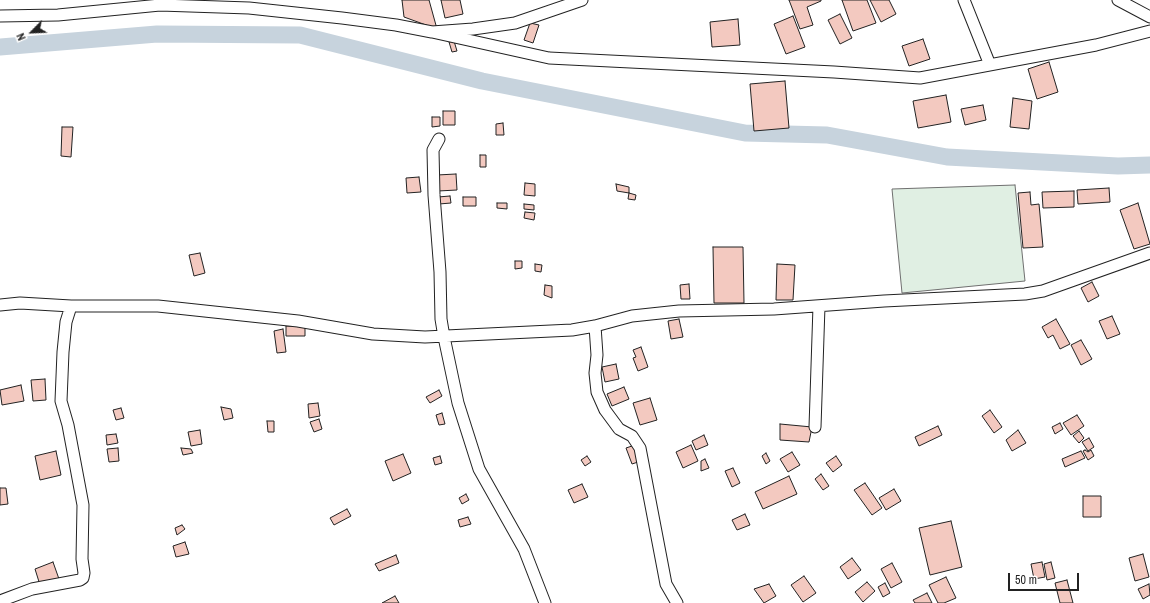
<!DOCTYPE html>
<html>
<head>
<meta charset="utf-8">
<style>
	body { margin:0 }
	#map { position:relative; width:1150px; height:603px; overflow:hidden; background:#fff; font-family:"Archivo Narrow",sans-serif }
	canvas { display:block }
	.north { position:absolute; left:12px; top:12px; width:40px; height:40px; -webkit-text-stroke:3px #fff; paint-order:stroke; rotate:246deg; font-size:11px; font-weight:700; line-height:16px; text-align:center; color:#222 }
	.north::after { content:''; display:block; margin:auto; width:14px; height:18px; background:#222; clip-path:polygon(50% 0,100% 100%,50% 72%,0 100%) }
	.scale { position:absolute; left:1008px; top:573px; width:71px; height:18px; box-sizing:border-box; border:2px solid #222; border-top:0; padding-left:5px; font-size:12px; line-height:14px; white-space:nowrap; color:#222; -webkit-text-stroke:3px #fff; paint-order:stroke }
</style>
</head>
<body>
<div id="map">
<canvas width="1150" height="603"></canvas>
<div class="north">N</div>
<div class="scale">50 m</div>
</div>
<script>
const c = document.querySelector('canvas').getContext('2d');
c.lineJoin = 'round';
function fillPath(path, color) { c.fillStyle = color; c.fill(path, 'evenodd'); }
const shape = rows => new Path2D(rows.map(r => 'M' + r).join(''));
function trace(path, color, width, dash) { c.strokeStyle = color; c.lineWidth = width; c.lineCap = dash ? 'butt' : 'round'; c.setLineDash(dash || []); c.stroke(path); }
const green = shape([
	[1015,185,1025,281,902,293,892,189,1015,185]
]);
fillPath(green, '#e0efe3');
trace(green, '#6f6f6f', 1);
trace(shape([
	[0,47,157,34,300,35,482,81,745,133,827,135,947,157,1118,166,1150,165]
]), '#c7d3dd', 17);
const building = shape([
	[402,0,429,0,437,29,404,17,402,0],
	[441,0,460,0,463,14,445,18,441,0],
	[789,0,821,0,821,1,807,7,813,25,800,29,789,0],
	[842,0,867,0,876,23,853,31,842,0],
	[870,0,889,0,896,14,881,22,870,0],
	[840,14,852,38,840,44,828,20,840,14],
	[793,16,805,47,786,54,774,24,793,16],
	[738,19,740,45,712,47,710,22,738,19],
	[530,23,539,25,533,43,524,40,530,23],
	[923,39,930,59,909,66,902,46,923,39],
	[454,41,457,51,452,52,449,42,454,41],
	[1049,62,1058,92,1037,99,1028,69,1049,62],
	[785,81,789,128,754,131,750,84,785,81],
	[946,95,951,122,918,128,913,101,946,95],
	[1013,98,1032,101,1029,129,1010,127,1013,98],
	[983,105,986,120,965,125,961,109,983,105],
	[443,111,455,111,455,125,443,125,443,111],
	[432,117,440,117,440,126,432,127,432,117],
	[503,123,504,135,496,135,496,124,503,123],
	[62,127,73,127,71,157,61,156,62,127],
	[480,155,486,155,486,167,480,167,480,155],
	[456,174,457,190,438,191,437,175,456,174],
	[419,177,421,192,407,193,406,178,419,177],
	[525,183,535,184,535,196,524,195,525,183],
	[616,184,629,187,629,193,617,191,616,184],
	[1109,188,1110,202,1078,204,1077,190,1109,188],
	[1074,191,1074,207,1043,208,1042,192,1074,191],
	[1030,192,1031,205,1039,204,1043,247,1023,248,1018,193,1030,192],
	[629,193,636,195,635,200,628,199,629,193],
	[450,196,451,203,439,204,438,197,450,196],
	[463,197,476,197,476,206,463,206,463,197],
	[497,203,507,203,507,209,497,208,497,203],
	[1138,203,1150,244,1134,249,1120,210,1138,203],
	[524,204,534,205,534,210,524,209,524,204],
	[525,212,535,213,534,220,524,218,525,212],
	[713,247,743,247,744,303,714,303,713,247],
	[200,253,205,273,194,276,189,255,200,253],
	[515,261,522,261,522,268,515,269,515,261],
	[535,264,542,265,541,272,535,271,535,264],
	[777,264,795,265,793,300,776,300,777,264],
	[1092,282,1099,296,1088,302,1081,288,1092,282],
	[689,284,690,299,681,299,680,285,689,284],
	[545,285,552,286,552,298,544,295,545,285],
	[1112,316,1120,334,1107,339,1099,321,1112,316],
	[679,319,683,337,671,339,668,321,679,319],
	[1056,319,1070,344,1060,349,1053,335,1048,338,1042,327,1056,319],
	[286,326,305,326,305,336,286,336,286,326],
	[283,329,286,352,277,353,274,331,283,329],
	[1081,340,1092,359,1081,365,1071,345,1081,340],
	[641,347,648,367,638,371,633,358,636,357,633,350,641,347],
	[616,364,619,379,605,382,602,367,616,364],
	[45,379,46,400,33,401,31,380,45,379],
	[21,385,24,401,2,405,0,390,21,385],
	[624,387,629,399,612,406,607,394,624,387],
	[439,390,442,396,430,403,426,397,439,390],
	[650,398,657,420,640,425,633,403,650,398],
	[318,403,320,416,309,418,308,404,318,403],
	[221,407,231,409,233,418,224,420,221,407],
	[121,408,124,418,116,420,113,410,121,408],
	[990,410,1002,427,994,433,982,416,990,410],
	[442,413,445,424,439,425,436,415,442,413],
	[1077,415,1084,426,1071,435,1063,423,1077,415],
	[319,419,322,429,314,432,310,422,319,419],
	[267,421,274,421,274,432,268,432,267,421],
	[1060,423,1063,429,1055,434,1052,427,1060,423],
	[780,424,812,427,809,442,780,440,780,424],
	[938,426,942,435,919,446,915,437,938,426],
	[200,430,202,444,191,446,188,432,200,430],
	[1018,430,1026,443,1012,451,1006,440,1018,430],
	[1079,431,1084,438,1079,443,1073,436,1079,431],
	[116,434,118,443,107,445,106,435,116,434],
	[704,435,708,445,696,450,692,441,704,435],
	[1089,438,1094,447,1088,451,1082,442,1089,438],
	[635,445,641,461,632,464,626,448,635,445],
	[691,445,698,461,683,468,676,452,691,445],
	[118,448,119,461,109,462,107,449,118,448],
	[181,448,191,449,193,453,183,455,181,448],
	[1085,450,1088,452,1091,450,1094,456,1088,460,1083,451,1085,450],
	[56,451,61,475,40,480,35,456,56,451],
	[1081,451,1085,458,1065,467,1062,459,1081,451],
	[792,452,800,465,788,472,780,459,792,452],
	[766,453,770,461,766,464,762,456,766,453],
	[403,454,411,473,393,481,385,461,403,454],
	[440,456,442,463,435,465,433,458,440,456],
	[587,456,591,462,585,466,581,460,587,456],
	[836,456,842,465,833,472,826,463,836,456],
	[705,459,709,468,701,471,701,461,705,459],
	[733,468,740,483,732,487,725,471,733,468],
	[821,474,829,486,823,490,815,479,821,474],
	[789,476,797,494,763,509,755,492,789,476],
	[865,483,882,508,872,515,854,490,865,483],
	[582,484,588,497,574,503,568,490,582,484],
	[0,488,6,488,8,504,0,505,0,488],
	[894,489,901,501,886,510,879,498,894,489],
	[466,494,469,500,462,504,459,498,466,494],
	[1083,496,1101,496,1101,517,1083,517,1083,496],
	[347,509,351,516,334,525,330,518,347,509],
	[745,514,750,525,737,530,732,520,745,514],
	[468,517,471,524,460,527,458,520,468,517],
	[951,521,962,567,930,575,919,528,951,521],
	[182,525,185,529,177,535,175,528,182,525],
	[185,542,189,554,176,557,173,546,185,542],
	[1143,554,1149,577,1135,581,1129,558,1143,554],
	[396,555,399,563,379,571,375,564,396,555],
	[852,558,861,570,848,579,840,567,852,558],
	[53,562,59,579,40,585,35,569,53,562],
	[1042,562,1045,577,1034,579,1031,564,1042,562],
	[1051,562,1055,578,1047,580,1044,564,1051,562],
	[892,563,902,582,891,588,881,569,892,563],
	[804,576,816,593,803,602,791,585,804,576],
	[946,577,956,598,944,603,938,603,929,585,946,577],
	[1067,580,1073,603,1060,603,1055,583,1067,580],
	[867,582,875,591,863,602,855,592,867,582],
	[885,583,890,593,883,597,878,587,885,583],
	[769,584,776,596,764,603,754,589,769,584],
	[1149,584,1150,595,1143,599,1138,589,1149,584],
	[927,593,932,603,915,603,913,600,927,593],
	[395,596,399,603,382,603,395,596]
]);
fillPath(building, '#f3c9c0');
trace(building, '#222', 1);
const minor = shape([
	[964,0,990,65],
	[1118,0,1150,17],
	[0,16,58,15,160,5,249,8,342,18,396,25,432,32,473,29,515,23,582,0],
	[432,32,549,58,834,72,920,78,1096,45,1150,31],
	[439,139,433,150,434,195,440,272,441,319,444,337,458,403,479,469,524,549,545,603],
	[0,305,20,303,71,306,158,306,298,321,373,334,425,337,572,330,595,326,632,316,679,311,774,309,884,301,1025,294,1043,291,1150,253],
	[595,326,597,355,595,373,597,392,605,410,619,429,632,436,640,448,666,584,677,603],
	[815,427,819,306],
	[0,601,32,589,80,580,83,578,84,573,82,559,83,505,68,425,61,401,63,352,66,322,71,306]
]);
trace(minor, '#222', 13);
trace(minor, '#fff', 11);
</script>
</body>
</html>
